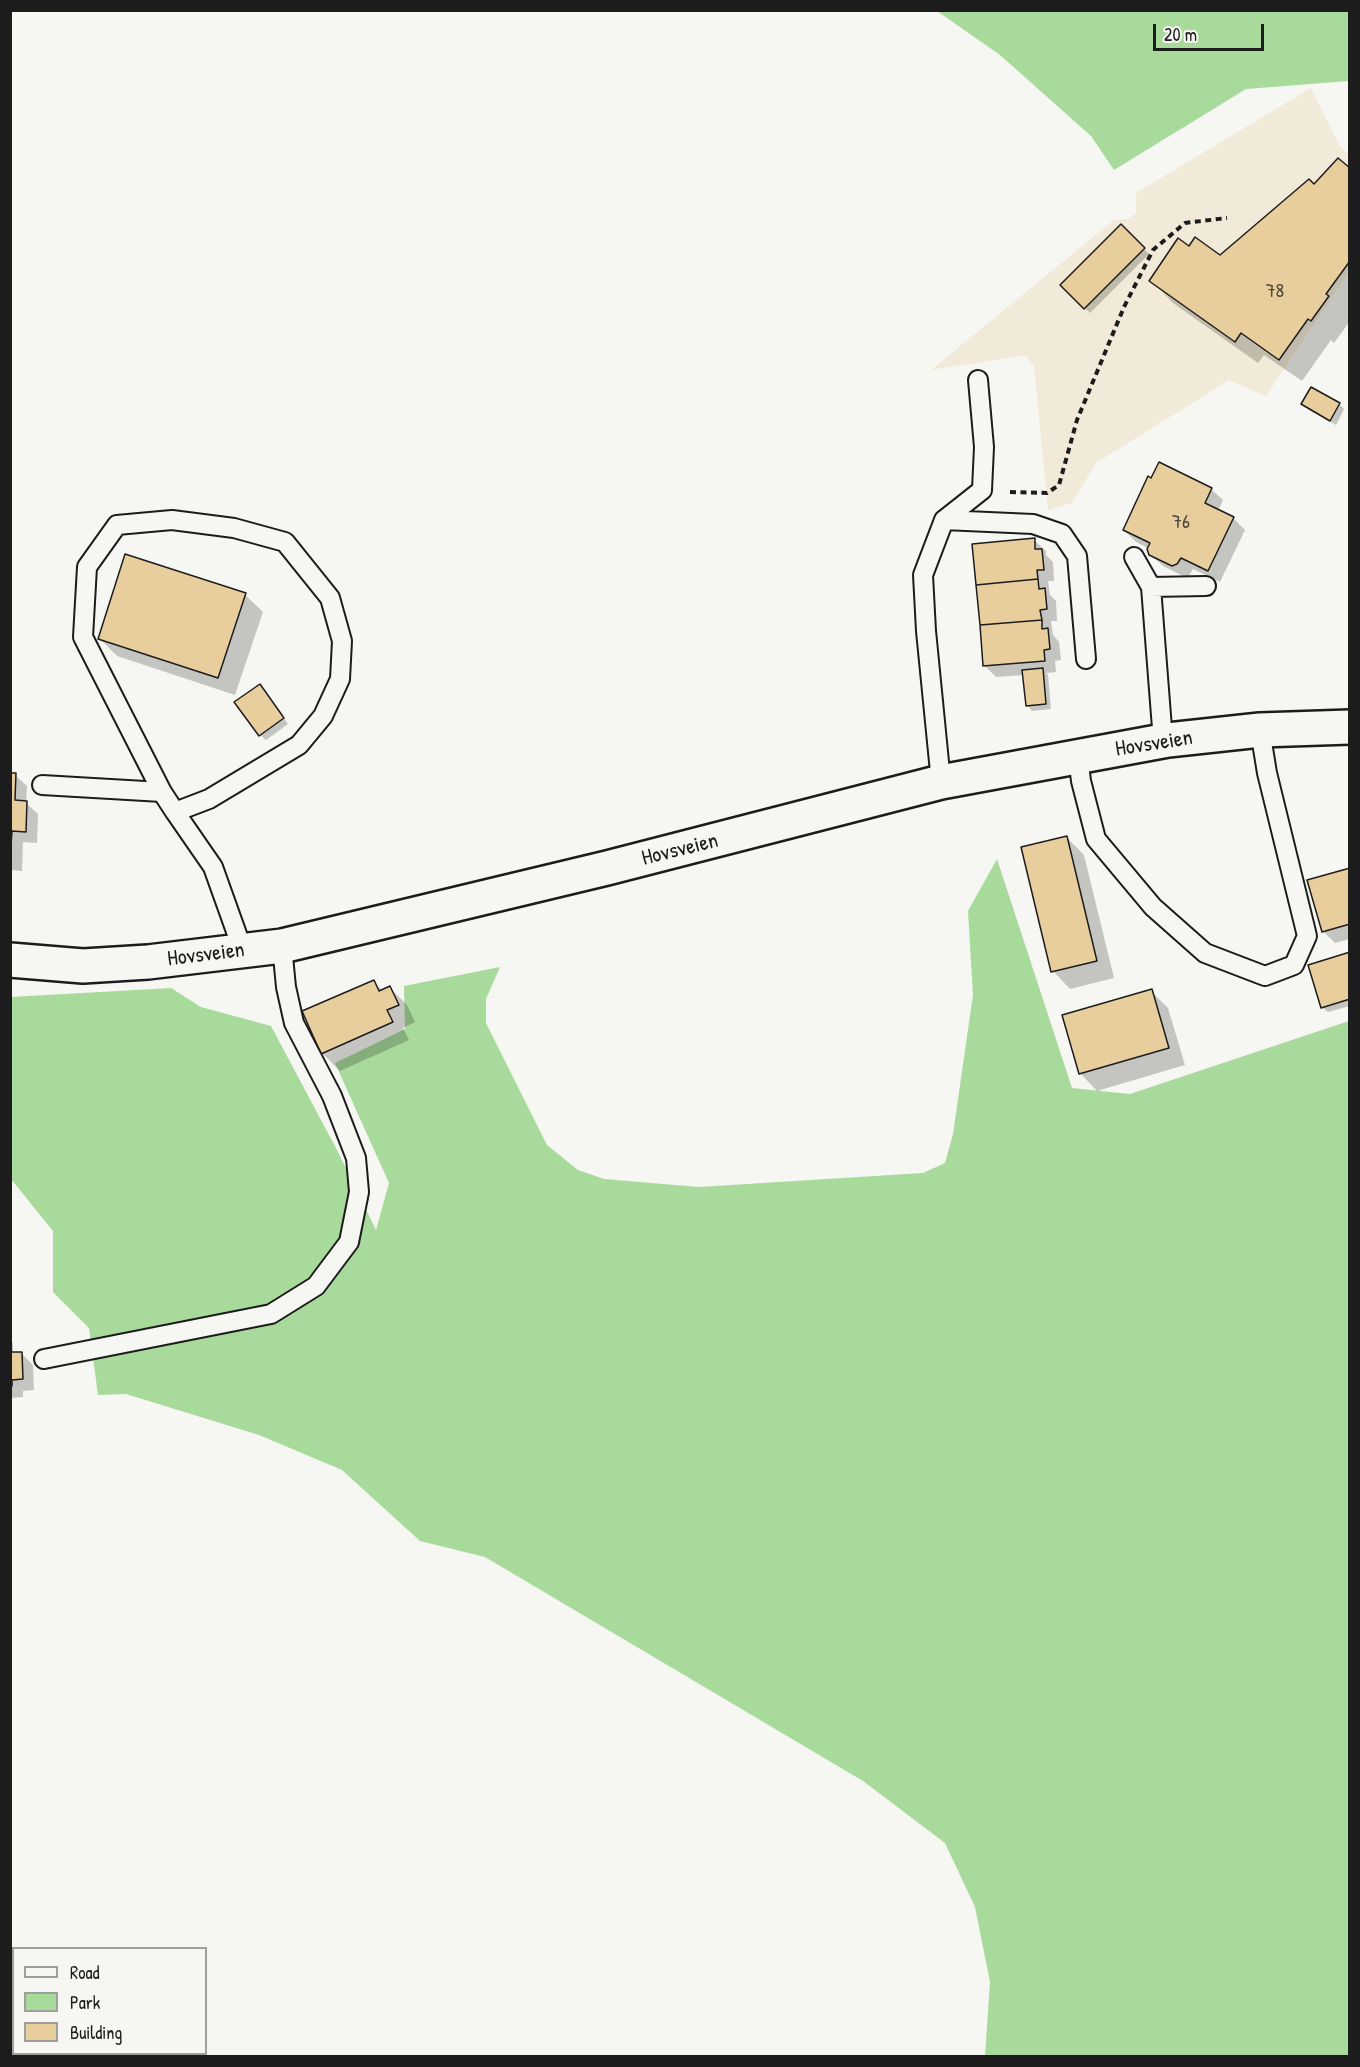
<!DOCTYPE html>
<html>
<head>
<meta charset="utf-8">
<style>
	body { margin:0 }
	#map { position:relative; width:1360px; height:2067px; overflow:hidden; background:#f6f6f2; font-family:"Patrick Hand",sans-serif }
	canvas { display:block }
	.frame { position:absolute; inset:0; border:12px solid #1c1c1c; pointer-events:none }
	.legend { position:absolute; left:12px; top:1947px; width:195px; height:108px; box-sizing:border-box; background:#f6f6f2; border:2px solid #9f9f9c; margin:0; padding:8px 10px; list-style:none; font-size:18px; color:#1c1c1c }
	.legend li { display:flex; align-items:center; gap:12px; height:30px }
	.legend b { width:30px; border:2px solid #9f9f9c }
	.scale { position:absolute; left:1153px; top:24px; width:111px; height:27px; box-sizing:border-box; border:3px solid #1c1c1c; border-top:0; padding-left:8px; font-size:18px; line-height:21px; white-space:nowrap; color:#1c1c1c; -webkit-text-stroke:4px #f6f6f2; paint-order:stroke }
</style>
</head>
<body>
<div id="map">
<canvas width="1360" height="2067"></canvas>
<div class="frame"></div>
<ul class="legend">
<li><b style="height:8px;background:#f6f6f2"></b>Road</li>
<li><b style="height:16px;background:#a8da9b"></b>Park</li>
<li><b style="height:16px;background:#e8cd9d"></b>Building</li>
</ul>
<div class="scale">20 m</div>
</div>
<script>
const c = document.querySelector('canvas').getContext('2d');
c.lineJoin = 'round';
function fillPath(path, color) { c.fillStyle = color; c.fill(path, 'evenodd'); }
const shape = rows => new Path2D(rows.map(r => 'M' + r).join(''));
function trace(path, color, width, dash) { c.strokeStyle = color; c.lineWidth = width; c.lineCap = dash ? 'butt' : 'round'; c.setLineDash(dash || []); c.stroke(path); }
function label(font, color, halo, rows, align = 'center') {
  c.font = font + ' "Patrick Hand",sans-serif'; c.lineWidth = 4.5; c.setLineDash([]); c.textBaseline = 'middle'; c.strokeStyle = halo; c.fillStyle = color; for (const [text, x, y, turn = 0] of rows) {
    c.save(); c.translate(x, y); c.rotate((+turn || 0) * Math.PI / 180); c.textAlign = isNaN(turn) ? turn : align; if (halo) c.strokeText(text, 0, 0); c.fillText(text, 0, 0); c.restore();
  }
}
fillPath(shape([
	[1311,88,1339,145,1349,155,1349,272,1266,396,1229,380,1096,463,1072,503,1048,510,1034,366,1025,355,931,370,1114,220,1129,219,1136,213,1136,193]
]), '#f2ead8');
fillPath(shape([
	[937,11,1349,11,1349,81,1246,89,1114,170,1091,136,1000,55],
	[997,859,1072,1088,1130,1094,1349,1021,1349,2056,985,2056,990,1982,975,1907,945,1843,863,1781,485,1557,420,1541,342,1470,259,1435,126,1394,98,1395,89,1328,53,1292,53,1231,11,1179,11,997,171,988,201,1007,271,1026,337,1150,376,1230,389,1183,335,1063,405,1029,404,986,500,967,486,999,486,1023,547,1145,578,1170,604,1179,699,1187,923,1173,945,1163,953,1134,973,995,968,911]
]), '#a8da9b');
fillPath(shape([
	[1350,171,1350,315,1348,318,1350,321,1334,343,1331,340,1302,381,1264,355,1258,363,1173,303,1151,280,1189,248,1220,257,1314,186],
	[1121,226,1149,254,1090,313,1062,285],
	[1303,404,1339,404,1344,409,1336,425,1309,410],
	[1211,489,1223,500,1218,511,1233,518,1245,530,1220,582,1193,569,1189,576,1185,577,1163,566,1150,554,1148,548,1136,542,1124,530],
	[1034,540,1046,551,1046,555,1053,562,1054,581,1048,581,1050,595,1056,601,1057,621,1051,621,1053,635,1059,642,1061,660,1055,661,1056,672,1046,673,1048,675,1051,709,1032,711,1027,705,1024,675,996,677,985,666],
	[245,595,263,612,235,695,117,656,99,638],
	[265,691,288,724,266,740,260,735],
	[10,775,15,775,27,786,26,803,38,814,37,843,23,842,22,871,10,870],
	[1066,837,1084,855,1114,978,1070,989,1053,971],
	[1350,870,1350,939,1335,943,1323,931],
	[1350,953,1350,1006,1328,1012,1322,1007],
	[374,982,383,991,390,988,407,1005,415,1022,403,1028,409,1040,340,1071,322,1053,304,1012],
	[1151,991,1168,1008,1185,1065,1097,1091,1080,1073],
	[10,1341,13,1343,13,1354,22,1354,33,1365,34,1390,23,1391,23,1397,10,1398]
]), '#0003');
const building = shape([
	[1338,158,1350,168,1350,261,1326,294,1329,296,1311,321,1308,319,1279,360,1241,333,1235,342,1149,281,1178,238,1189,246,1195,237,1220,255,1309,179,1314,184,1338,158],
	[1121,224,1145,248,1084,309,1060,285,1121,224],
	[1311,387,1340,403,1330,421,1301,404,1311,387],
	[1159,462,1212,488,1205,503,1234,517,1208,571,1181,558,1177,564,1172,566,1149,555,1147,549,1150,543,1123,530,1148,476,1151,478,1159,462],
	[1035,538,1035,549,1042,549,1044,570,1037,570,1038,579,976,585,972,544,1035,538],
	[125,554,246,593,218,678,98,639,125,554],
	[1038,579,1039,589,1045,588,1047,609,1040,610,1042,620,980,625,976,585,1038,579],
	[1042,620,1042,629,1048,628,1050,649,1044,650,1045,661,983,666,980,625,1042,620],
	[1043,668,1046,704,1026,706,1022,670,1043,668],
	[260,684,284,718,259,736,234,702,260,684],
	[10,773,16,773,15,800,27,801,26,832,12,831,10,859,10,773],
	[1067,836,1097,961,1051,972,1021,847,1067,836],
	[1350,868,1350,924,1322,932,1307,880,1350,868],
	[1350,952,1350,999,1321,1008,1308,965,1350,952],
	[374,980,379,991,390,986,399,1005,387,1010,393,1022,321,1054,302,1011,374,980],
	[1152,989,1169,1048,1079,1074,1062,1015,1152,989],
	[10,1352,22,1352,23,1379,12,1380,12,1386,10,1386,10,1352]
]);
fillPath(building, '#e8cd9d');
trace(building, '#1c1c1c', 1.5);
const service = shape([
	[944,520,982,490,984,447,978,380],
	[1134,557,1151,587,1163,741],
	[1151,587,1206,586],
	[1078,756,1081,781,1096,839,1153,907,1205,953,1265,976,1294,965,1307,936,1267,773,1260,730],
	[941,782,926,631,923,575,944,520,1033,524,1062,534,1077,556,1086,659],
	[42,785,162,792],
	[175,812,209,799,299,745,323,716,340,679,342,641,330,598,285,542,234,528,172,520,117,525,87,567,83,637,162,792,175,812,213,867,243,951],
	[44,1359,271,1314,316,1286,349,1242,359,1192,356,1158,332,1096,294,1023,286,987,282,946]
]);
const minor = shape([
	[10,960,83,966,148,962,282,946,607,868,941,782,1168,740,1260,730,1350,727]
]);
trace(service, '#1c1c1c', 22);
trace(minor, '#1c1c1c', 38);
trace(shape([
	[1010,492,1047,493,1059,485,1077,420,1124,307,1153,250,1185,223,1227,218]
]), '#1c1c1c', 4, [6, 4.5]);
trace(service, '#f6f6f2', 18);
trace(minor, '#f6f6f2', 33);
label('20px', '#4f483c', null, [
	["78",1275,292],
	["76",1181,523]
]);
label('22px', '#1c1c1c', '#f6f6f2', [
	["Hovsveien",1154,744,-9],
	["Hovsveien",680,850,-14],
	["Hovsveien",206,955,-7]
]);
</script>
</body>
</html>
